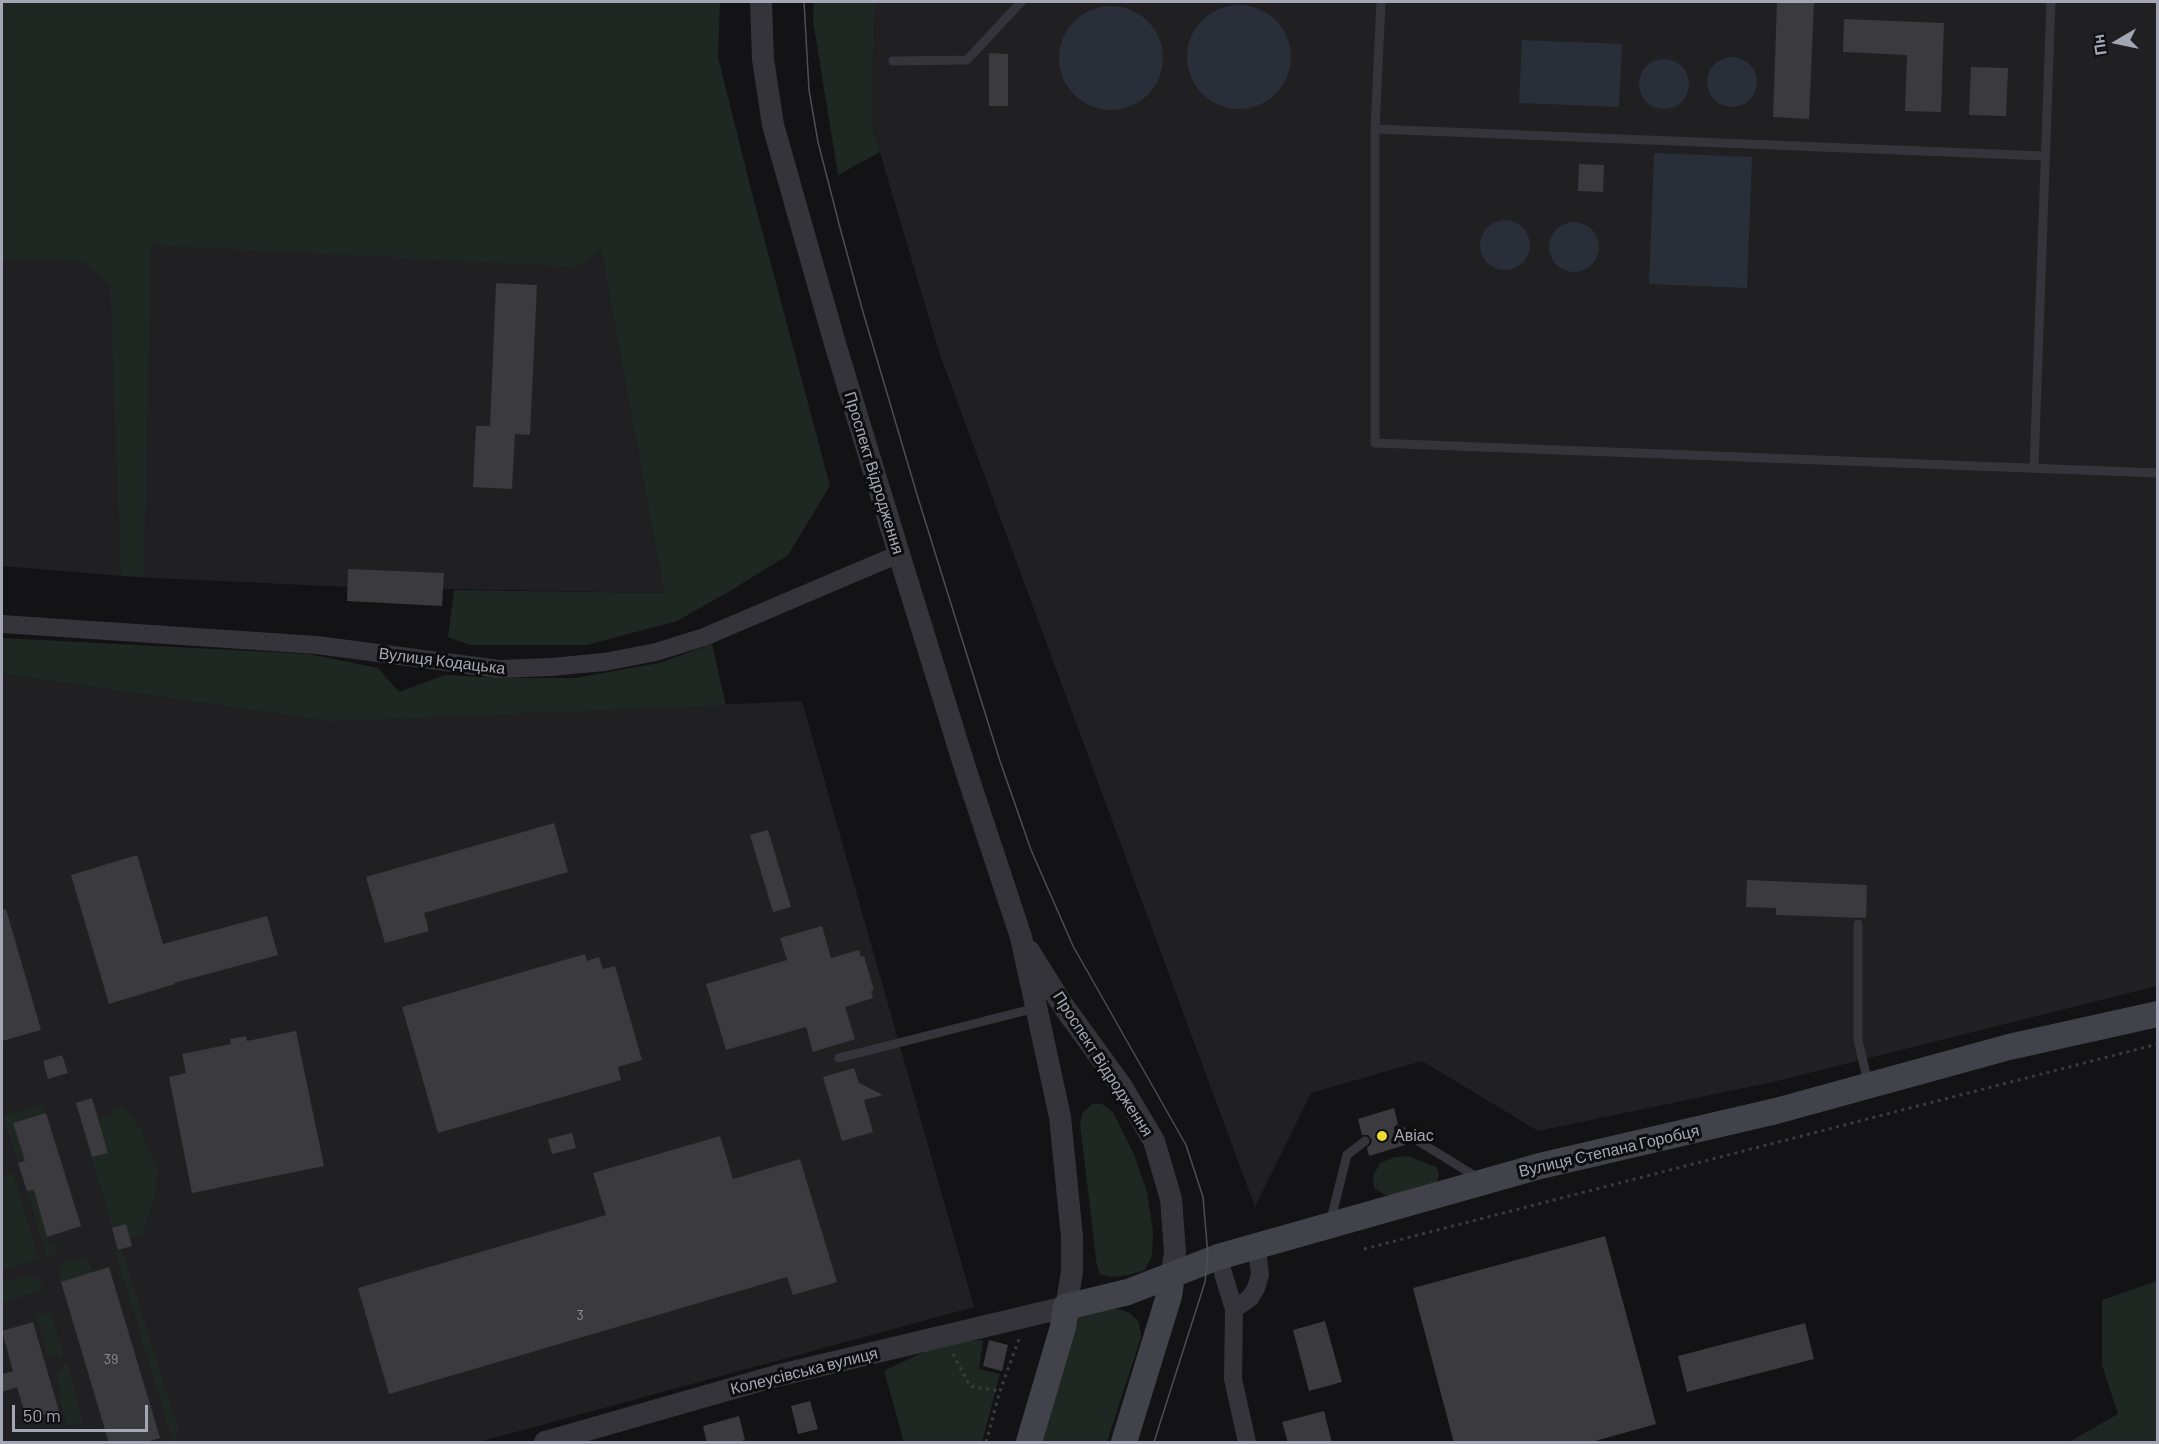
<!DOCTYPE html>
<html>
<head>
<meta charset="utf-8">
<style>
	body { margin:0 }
	#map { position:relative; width:2159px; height:1444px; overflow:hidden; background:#131315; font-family:Barlow,sans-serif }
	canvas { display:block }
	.frame { position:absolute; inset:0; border:3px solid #a5a6b5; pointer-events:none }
	.north { position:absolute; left:2087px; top:12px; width:60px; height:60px; -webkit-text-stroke:4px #0e0e10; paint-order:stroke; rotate:261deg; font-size:16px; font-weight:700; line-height:24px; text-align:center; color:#a5a6b5 }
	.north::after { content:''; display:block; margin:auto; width:21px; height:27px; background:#a5a6b5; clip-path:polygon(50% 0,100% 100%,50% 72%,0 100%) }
	.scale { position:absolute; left:12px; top:1405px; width:136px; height:27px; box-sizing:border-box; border:3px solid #a5a6b5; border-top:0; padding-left:8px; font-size:18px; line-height:21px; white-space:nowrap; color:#a5a6b5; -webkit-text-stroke:4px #0e0e10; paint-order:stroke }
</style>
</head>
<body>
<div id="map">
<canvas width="2159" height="1444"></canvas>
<div class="frame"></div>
<div class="north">Пн</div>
<div class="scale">50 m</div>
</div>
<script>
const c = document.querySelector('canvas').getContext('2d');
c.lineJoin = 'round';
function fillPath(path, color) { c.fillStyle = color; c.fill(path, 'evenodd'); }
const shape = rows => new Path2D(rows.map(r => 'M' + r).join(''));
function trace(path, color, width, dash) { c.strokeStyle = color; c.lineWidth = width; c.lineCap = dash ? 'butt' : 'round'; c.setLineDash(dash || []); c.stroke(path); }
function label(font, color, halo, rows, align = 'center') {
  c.font = font + ' Barlow,sans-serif'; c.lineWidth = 6; c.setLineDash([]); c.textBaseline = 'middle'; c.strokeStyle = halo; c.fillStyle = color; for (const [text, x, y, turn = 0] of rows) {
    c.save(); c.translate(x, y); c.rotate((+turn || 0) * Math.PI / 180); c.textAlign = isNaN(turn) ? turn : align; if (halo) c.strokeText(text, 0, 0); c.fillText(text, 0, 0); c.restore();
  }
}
fillPath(shape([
	[2,2,601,249,664,593,347,587,135,577,2,566],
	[875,2,2157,2,2157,986,1773,1082,1538,1131,1422,1061,1311,1093,1255,1207,940,355,872,126],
	[2,674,332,722,802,701,974,1307,479,1442,2,1442]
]), '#201f22');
fillPath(shape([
	[2,2,720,2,718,57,752,193,830,486,788,555,730,591,677,621,587,645,470,645,448,637,454,590,664,593,601,250,576,267,151,245,144,577,121,576,110,287,83,261,2,259],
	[814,2,875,2,872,126,880,152,838,175,813,21],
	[2,638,309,654,378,668,399,692,445,675,502,678,575,678,659,663,712,644,726,705,332,722,2,674],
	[43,1104,45,1113,13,1123,25,1161,18,1163,3,1116],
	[1092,1104,1102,1104,1113,1112,1135,1157,1147,1192,1153,1231,1152,1256,1145,1270,1129,1275,1111,1277,1101,1275,1097,1267,1080,1124,1083,1112],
	[115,1106,124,1106,140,1128,158,1169,156,1191,142,1235,130,1237,126,1224,112,1228,92,1157,108,1152,98,1118,109,1115],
	[1408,1156,1436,1167,1439,1174,1437,1182,1432,1186,1393,1196,1385,1195,1374,1188,1373,1176,1380,1163,1395,1157],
	[13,1173,39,1259,2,1270,2,1176],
	[34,1190,50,1246,59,1244,55,1255,47,1258,27,1191],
	[122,1249,179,1432,176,1434,179,1442,173,1442,115,1251],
	[88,1256,93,1272,61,1282,59,1272,63,1263],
	[30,1274,39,1280,45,1290,2,1303,2,1282],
	[2157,1281,2157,1442,2069,1442,2118,1414,2102,1365,2102,1300],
	[1115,1308,1130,1313,1139,1322,1141,1337,1107,1442,1037,1442,1075,1320,1081,1313,1091,1310],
	[52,1312,64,1357,57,1359,56,1355,48,1357,36,1316],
	[983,1340,979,1369,1000,1374,982,1442,904,1442,884,1371,942,1343],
	[67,1363,83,1422,67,1426,59,1397,62,1396,56,1372,61,1370,60,1366]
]), '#1f2722');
fillPath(shape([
	'1187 57a52 52 0 1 1 104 0a52 52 0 1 1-104 0Z',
	'1059 58a52 52 0 1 1 104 0a52 52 0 1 1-104 0Z',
	[1522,40,1622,44,1619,107,1519,103],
	'1707 82a25 25 0 1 1 50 0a25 25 0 1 1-50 0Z',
	'1639 84a25 25 0 1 1 50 0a25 25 0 1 1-50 0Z',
	[1654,153,1752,157,1747,288,1649,284],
	'1480 245a25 25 0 1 1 50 0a25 25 0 1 1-50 0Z',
	'1549 247a25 25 0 1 1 50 0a25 25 0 1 1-50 0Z'
]), '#2a2e38');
fillPath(shape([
	[1777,2,1814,2,1809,119,1773,117],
	[1844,19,1944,23,1941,112,1905,111,1907,55,1843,52],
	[989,53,1008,54,1008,106,989,106],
	[1971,67,2008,68,2006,116,1969,115],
	[1579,164,1604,165,1603,192,1578,191],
	[496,283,537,285,530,435,515,434,512,489,473,487,476,426,490,426],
	[348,569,444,573,442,606,347,601],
	[554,823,568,872,424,913,429,931,385,943,366,877],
	[768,830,791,907,773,912,750,835],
	[137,855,163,944,267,916,278,955,174,983,175,984,109,1004,71,875],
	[1747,880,1867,885,1866,918,1776,915,1776,908,1746,907],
	[6,909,41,1030,2,1041,2,910],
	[822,926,831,958,859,950,861,957,864,956,874,990,871,991,873,998,845,1007,855,1039,813,1052,806,1027,726,1050,706,984,787,960,780,938],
	[585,954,587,961,599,957,603,969,615,966,642,1060,618,1067,621,1080,438,1133,402,1007],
	[296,1031,324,1166,192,1193,169,1077,186,1073,182,1054,231,1044,230,1039,246,1036,247,1041],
	[62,1055,68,1073,48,1079,43,1061],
	[854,1068,859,1083,883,1095,864,1100,873,1132,842,1141,823,1077],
	[92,1098,108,1153,92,1157,76,1103],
	[1394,1108,1398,1124,1394,1127,1394,1133,1404,1140,1405,1145,1369,1156,1367,1148,1371,1144,1372,1140,1368,1135,1362,1135,1358,1119],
	[46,1113,81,1226,47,1237,34,1190,27,1191,18,1163,25,1161,13,1123],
	[572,1133,576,1148,552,1154,548,1139],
	[720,1136,733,1179,800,1159,837,1282,793,1295,787,1277,389,1394,358,1288,606,1215,593,1173],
	[126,1224,132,1246,118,1250,112,1228],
	[1605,1236,1656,1424,1588,1443,1454,1443,1413,1288],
	[109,1267,160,1438,143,1443,109,1443,61,1282],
	[1325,1321,1342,1382,1309,1391,1293,1330],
	[33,1322,59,1411,27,1420,17,1387,2,1392,2,1374,13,1371,2,1331],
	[1805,1323,1814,1359,1687,1392,1678,1356],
	[989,1340,1008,1345,1002,1371,983,1366],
	[810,1401,818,1429,798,1434,791,1406],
	[1324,1411,1332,1443,1288,1443,1282,1422],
	[739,1416,745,1440,736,1443,707,1443,703,1426]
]), '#3b3a3f');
trace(shape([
	[1364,1249,2158,1044],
	[953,1354,970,1386,1000,1391],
	[986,1442,1000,1391,1019,1339]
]), '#3a3a41', 3, [3, 4.5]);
trace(shape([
	[1381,2,1375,129,1375,443,2158,473],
	[893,61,967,60,1021,2],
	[1375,129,2045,156],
	[2034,467,2051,2],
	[1858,924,1858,1040,1868,1083],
	[839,1058,1036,1008],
	[1400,1130,1480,1179],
	[1330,1223,1347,1155,1365,1141]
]), '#34343a', 9);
trace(shape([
	[2,624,317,645,499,669,551,667,604,662,656,652,704,637,899,554],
	[1218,1257,1234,1309],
	[1247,1442,1233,1379,1234,1309,1250,1298,1256,1288,1260,1275,1258,1258,1252,1247]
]), '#34343a', 18);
trace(shape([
	[1029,951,1064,1007,1122,1087,1154,1141,1171,1199,1175,1251,1172,1275],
	[545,1442,776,1376,1066,1307,1072,1272,1072,1237,1060,1117,1021,937,966,771,899,554,836,347,773,125,763,59,761,2]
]), '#34343a', 22);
trace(shape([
	[1029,1442,1063,1327,1066,1307,1128,1292,1218,1257,1540,1166,1776,1111,2009,1047,2158,1014],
	[1124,1442,1169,1296,1172,1275]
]), '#42424a', 26);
trace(shape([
	[804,2,809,90,818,142,839,224,863,312,918,498,1000,761,1031,850,1073,946,1186,1145,1203,1197,1208,1256,1205,1282,1154,1442]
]), '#4d4d55', 1.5);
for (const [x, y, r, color] of [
	[1382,1136,6,"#eeda31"]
]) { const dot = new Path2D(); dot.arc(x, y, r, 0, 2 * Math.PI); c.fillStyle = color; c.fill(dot); trace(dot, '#0e0e10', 2); }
label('14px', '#8a8b98', null, [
	["3",580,1315],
	["39",111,1359]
]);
label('16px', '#a5a6b5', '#0e0e10', [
	["Проспект Відродження",874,473,73],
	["Вулиця Кодацька",442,661,7],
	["Проспект Відродження",1103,1064,57],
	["Вулиця Степана Горобця",1609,1151,-13],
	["Колеусівська вулиця",804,1371,-14]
]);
label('16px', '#a5a6b5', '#0e0e10', [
	["Авіас",1394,1136]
], 'left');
</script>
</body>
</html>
